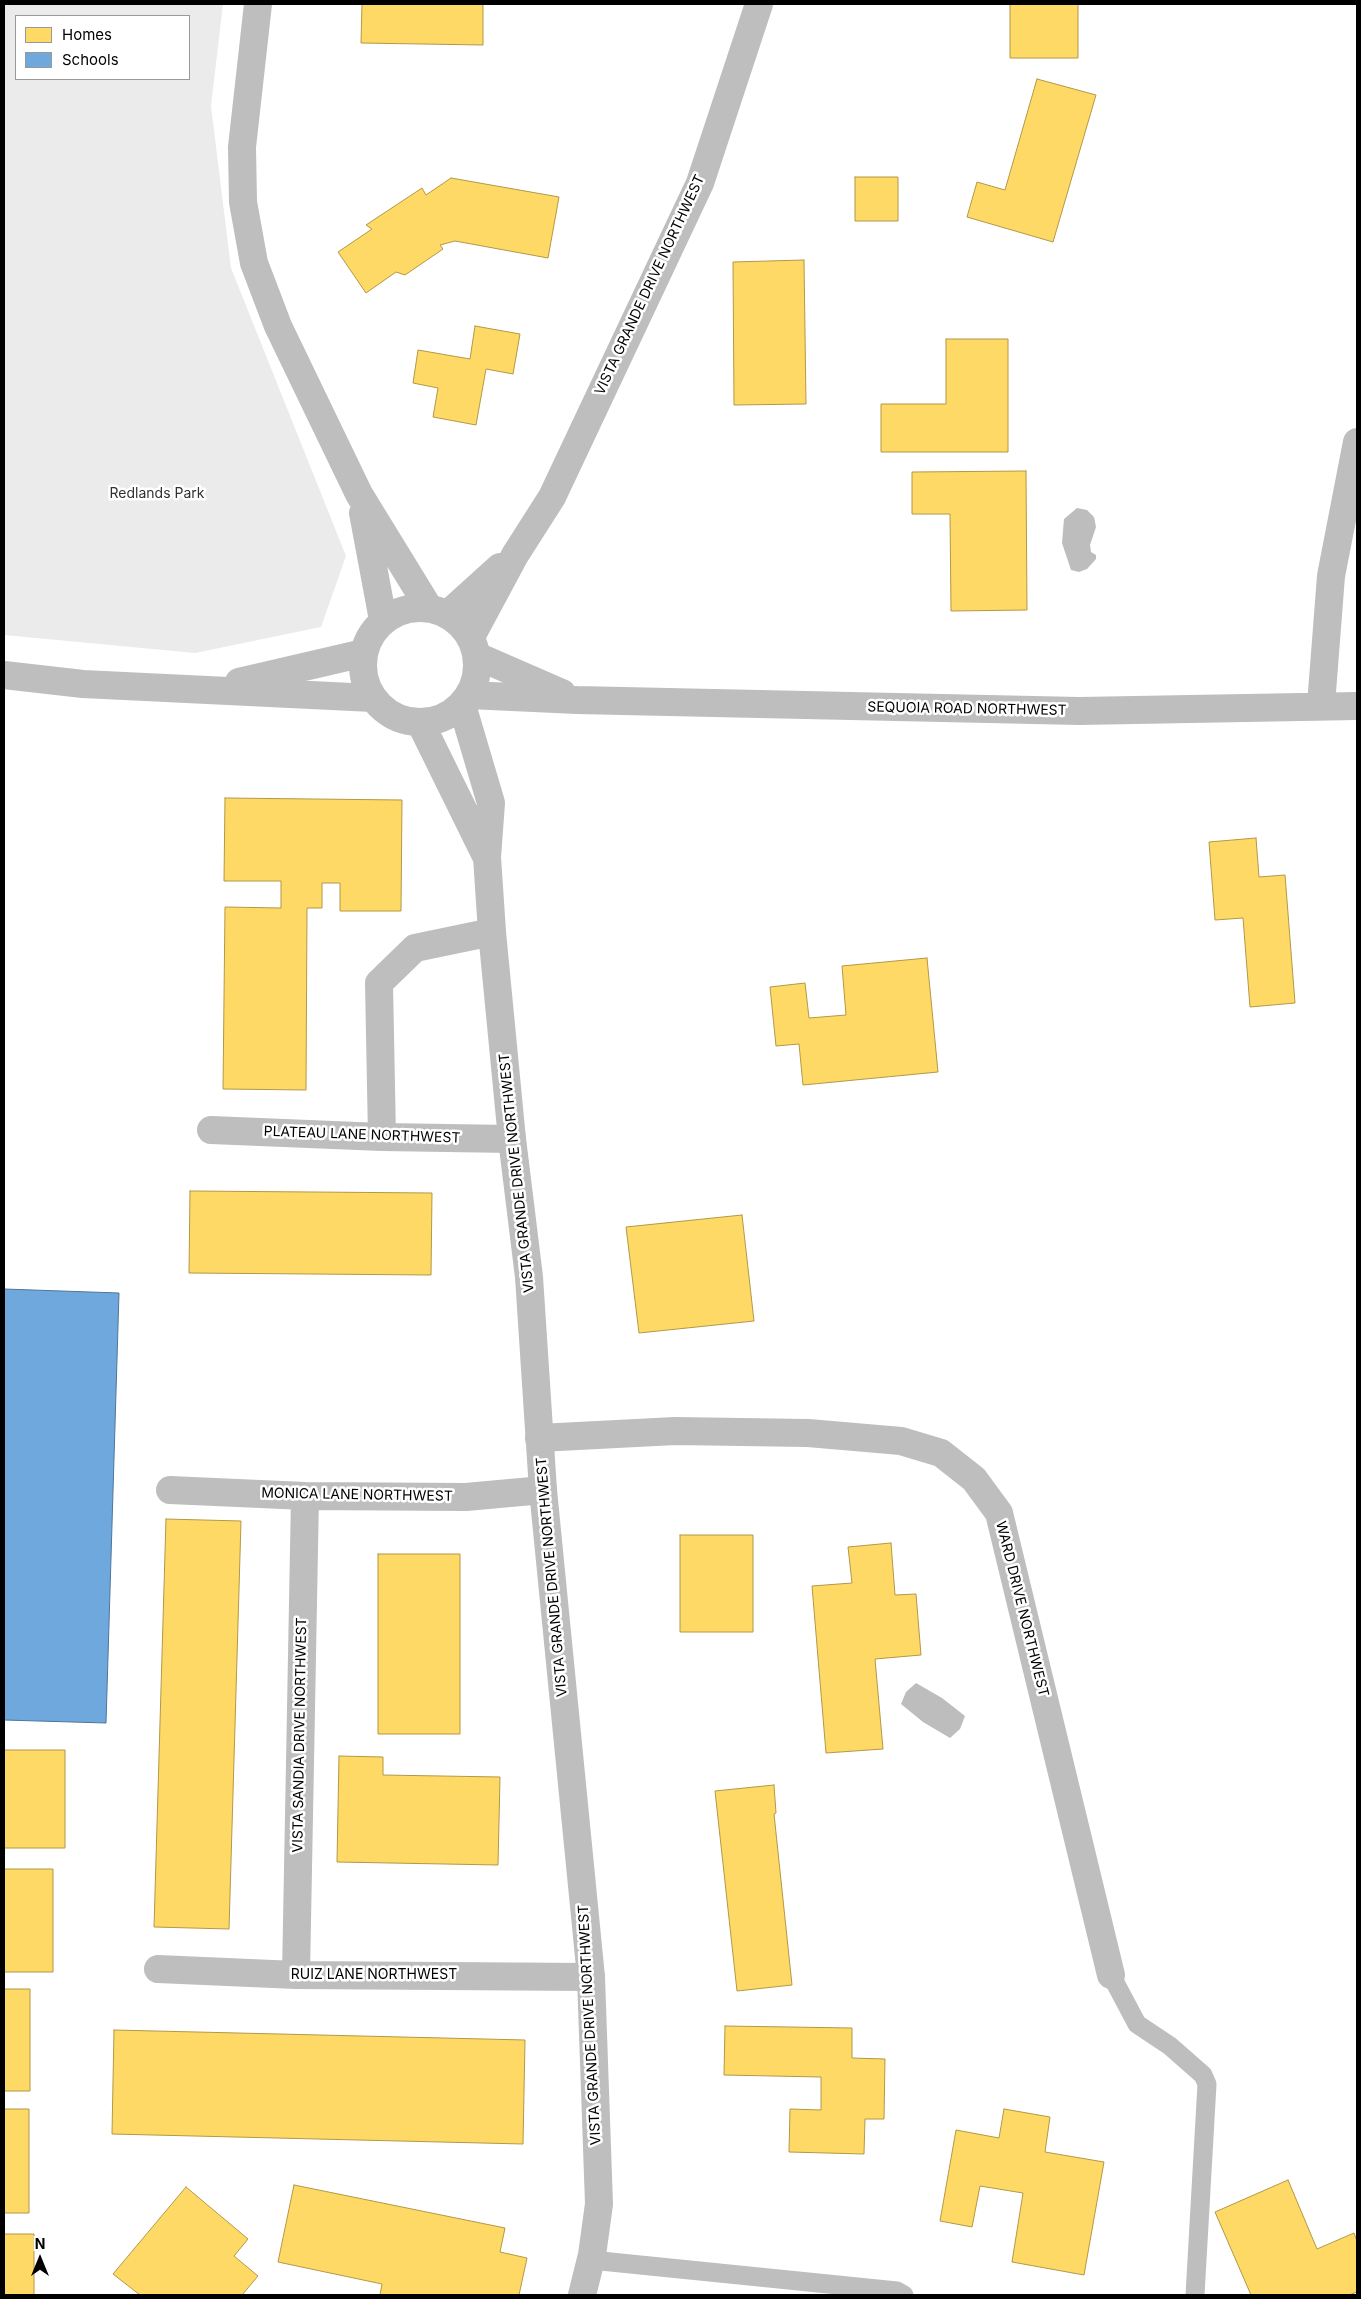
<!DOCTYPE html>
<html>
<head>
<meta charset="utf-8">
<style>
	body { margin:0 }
	#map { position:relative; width:1361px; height:2299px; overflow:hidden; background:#fff; font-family:Inter,sans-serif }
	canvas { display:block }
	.frame { position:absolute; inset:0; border:5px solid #000; pointer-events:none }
	.legend { position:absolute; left:15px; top:15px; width:175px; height:65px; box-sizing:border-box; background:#fff; border:1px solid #999; margin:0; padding:6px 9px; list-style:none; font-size:15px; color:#000 }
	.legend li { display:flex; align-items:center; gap:10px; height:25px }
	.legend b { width:25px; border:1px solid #999 }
	.north { position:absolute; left:15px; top:2234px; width:50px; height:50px; -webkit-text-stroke:4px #fff; paint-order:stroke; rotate:0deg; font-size:14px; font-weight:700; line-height:20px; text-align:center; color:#000 }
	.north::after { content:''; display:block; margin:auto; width:18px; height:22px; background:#000; clip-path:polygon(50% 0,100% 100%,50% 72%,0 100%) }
</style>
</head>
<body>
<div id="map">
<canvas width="1361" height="2299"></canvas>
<div class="frame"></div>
<ul class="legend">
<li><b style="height:14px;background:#ffd966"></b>Homes</li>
<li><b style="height:14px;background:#6fa8dc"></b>Schools</li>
</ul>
<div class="north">N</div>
</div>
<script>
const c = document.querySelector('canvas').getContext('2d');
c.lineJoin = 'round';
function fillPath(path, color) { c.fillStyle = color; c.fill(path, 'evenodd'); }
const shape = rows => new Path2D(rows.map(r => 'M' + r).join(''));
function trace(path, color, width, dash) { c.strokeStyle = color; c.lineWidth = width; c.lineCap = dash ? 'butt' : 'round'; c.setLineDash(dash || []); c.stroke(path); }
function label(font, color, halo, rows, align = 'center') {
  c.font = font + ' Inter,sans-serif'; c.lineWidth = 5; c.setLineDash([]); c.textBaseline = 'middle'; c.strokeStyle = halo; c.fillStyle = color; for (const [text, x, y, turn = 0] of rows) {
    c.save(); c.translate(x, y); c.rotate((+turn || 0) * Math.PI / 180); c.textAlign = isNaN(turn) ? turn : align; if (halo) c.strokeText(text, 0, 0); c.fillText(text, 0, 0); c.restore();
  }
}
fillPath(shape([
	[4,4,223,4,211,106,231,268,346,556,321,627,195,653,4,635],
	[16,16,189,16,189,79,16,79]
]), '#ebebeb');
fillPath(shape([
	[1077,508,1087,510,1094,517,1096,527,1090,545,1091,552,1096,555,1096,559,1087,569,1079,572,1071,570,1062,543,1064,519],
	[916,1683,942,1698,965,1716,960,1729,950,1738,923,1722,901,1704,906,1692]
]), '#bdbdbd');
const homes = shape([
	[362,4,483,4,483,45,361,43,362,4],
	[1010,4,1078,4,1078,58,1010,58,1010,4],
	[1037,79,1096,95,1053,242,967,217,977,182,1005,190,1037,79],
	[855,177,898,177,898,221,855,221,855,177],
	[451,178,559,197,548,258,455,241,440,245,443,249,405,275,396,272,366,293,338,252,372,229,366,225,422,188,426,195,451,178],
	[804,260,806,404,734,405,733,262,804,260],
	[475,326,520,334,513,374,486,369,476,425,433,417,438,388,413,383,418,350,470,359,475,326],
	[946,339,1008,339,1008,452,881,452,881,404,946,404,946,339],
	[1026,471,1027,610,951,611,950,514,912,514,912,472,1026,471],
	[225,798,402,800,401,911,340,911,340,883,322,883,322,908,307,908,306,1090,223,1089,225,907,281,908,281,881,224,881,225,798],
	[1256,838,1259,877,1285,875,1295,1003,1250,1007,1243,918,1215,920,1209,842,1256,838],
	[927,958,938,1072,803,1085,799,1044,776,1046,770,987,805,983,809,1018,846,1015,842,966,927,958],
	[190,1191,432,1193,431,1275,189,1273,190,1191],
	[742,1215,754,1321,639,1333,626,1227,742,1215],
	[166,1519,241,1521,229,1929,154,1927,166,1519],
	[680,1535,753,1535,753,1632,680,1632,680,1535],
	[891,1543,895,1595,916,1594,921,1655,875,1659,883,1749,826,1753,812,1586,852,1583,848,1547,891,1543],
	[378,1554,460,1554,460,1734,378,1734,378,1554],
	[4,1750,65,1750,65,1848,4,1848,4,1750],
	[339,1756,383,1757,383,1775,500,1777,498,1865,337,1862,339,1756],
	[774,1785,776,1813,774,1814,792,1985,737,1991,715,1791,774,1785],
	[4,1869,53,1869,53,1972,4,1972,4,1869],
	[4,1989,30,1989,30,2091,4,2091,4,1989],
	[725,2026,852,2028,852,2058,885,2059,884,2119,865,2119,864,2154,789,2152,790,2109,821,2110,821,2077,724,2075,725,2026],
	[114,2030,525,2040,523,2144,112,2134,114,2030],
	[4,2109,29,2109,29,2213,4,2213,4,2109],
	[1004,2109,1050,2117,1045,2152,1104,2162,1084,2275,1012,2262,1023,2193,980,2186,972,2227,940,2221,956,2130,999,2138,1004,2109],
	[1288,2180,1317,2249,1354,2233,1357,2241,1357,2292,1349,2295,1251,2295,1215,2212,1288,2180],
	[294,2185,505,2228,500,2252,527,2258,519,2295,380,2295,382,2284,278,2262,294,2185],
	[186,2187,248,2239,234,2256,258,2276,242,2295,140,2295,113,2274,186,2187],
	[4,2234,34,2234,34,2295,4,2295,4,2234]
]);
fillPath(homes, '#ffd966');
trace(homes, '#b29847', 1);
const schools = shape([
	[4,1289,119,1293,106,1723,4,1720,4,1289]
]);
fillPath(schools, '#6fa8dc');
trace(schools, '#4e769a', 1);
trace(shape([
	[1111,1975,1137,2024,1170,2046,1203,2075,1207,2084,1195,2295],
	[591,2260,897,2291,904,2295]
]), '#bebebe', 19);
trace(shape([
	[448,614,500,567],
	[471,637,515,555,552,497,700,183,759,4],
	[477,656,562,693],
	[469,695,577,700,1079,711,1357,706],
	[1321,705,1331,576,1357,442],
	[211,1130,382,1137,512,1139],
	[382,1137,379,983,415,948,492,932],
	[539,1438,675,1431,808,1433,901,1441,941,1453,974,1479,999,1513,1111,1975],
	[170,1490,305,1496,466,1497,543,1490],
	[158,1969,296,1975,591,1977],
	[296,1975,305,1496]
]), '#bebebe', 28);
trace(shape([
	[258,4,242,147,243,202,254,263,278,326,359,494,429,608],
	[363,513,383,620],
	'363 665a57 57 0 1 1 114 0a57 57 0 1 1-114 0Z',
	[4,675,83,684,373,698],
	[239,682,364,653],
	[462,705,491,803,487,857,492,932,512,1139,529,1277,543,1490,591,1977,599,2204,592,2255,582,2295],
	[420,722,486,856]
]), '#bebebe', 28);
label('14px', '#000', '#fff', [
	["VISTA GRANDE DRIVE NORTHWEST",650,285,-65],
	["SEQUOIA ROAD NORTHWEST",967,709,1],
	["PLATEAU LANE NORTHWEST",362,1135,2],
	["VISTA GRANDE DRIVE NORTHWEST",517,1173,-96],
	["MONICA LANE NORTHWEST",357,1495,1],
	["VISTA GRANDE DRIVE NORTHWEST",552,1577,-95],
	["WARD DRIVE NORTHWEST",1022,1609,76],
	["VISTA SANDIA DRIVE NORTHWEST",300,1735,-89],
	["RUIZ LANE NORTHWEST",374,1975],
	["VISTA GRANDE DRIVE NORTHWEST",590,2025,-93]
]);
label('14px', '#313131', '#fff', [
	["Redlands Park",157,494]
]);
</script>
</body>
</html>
